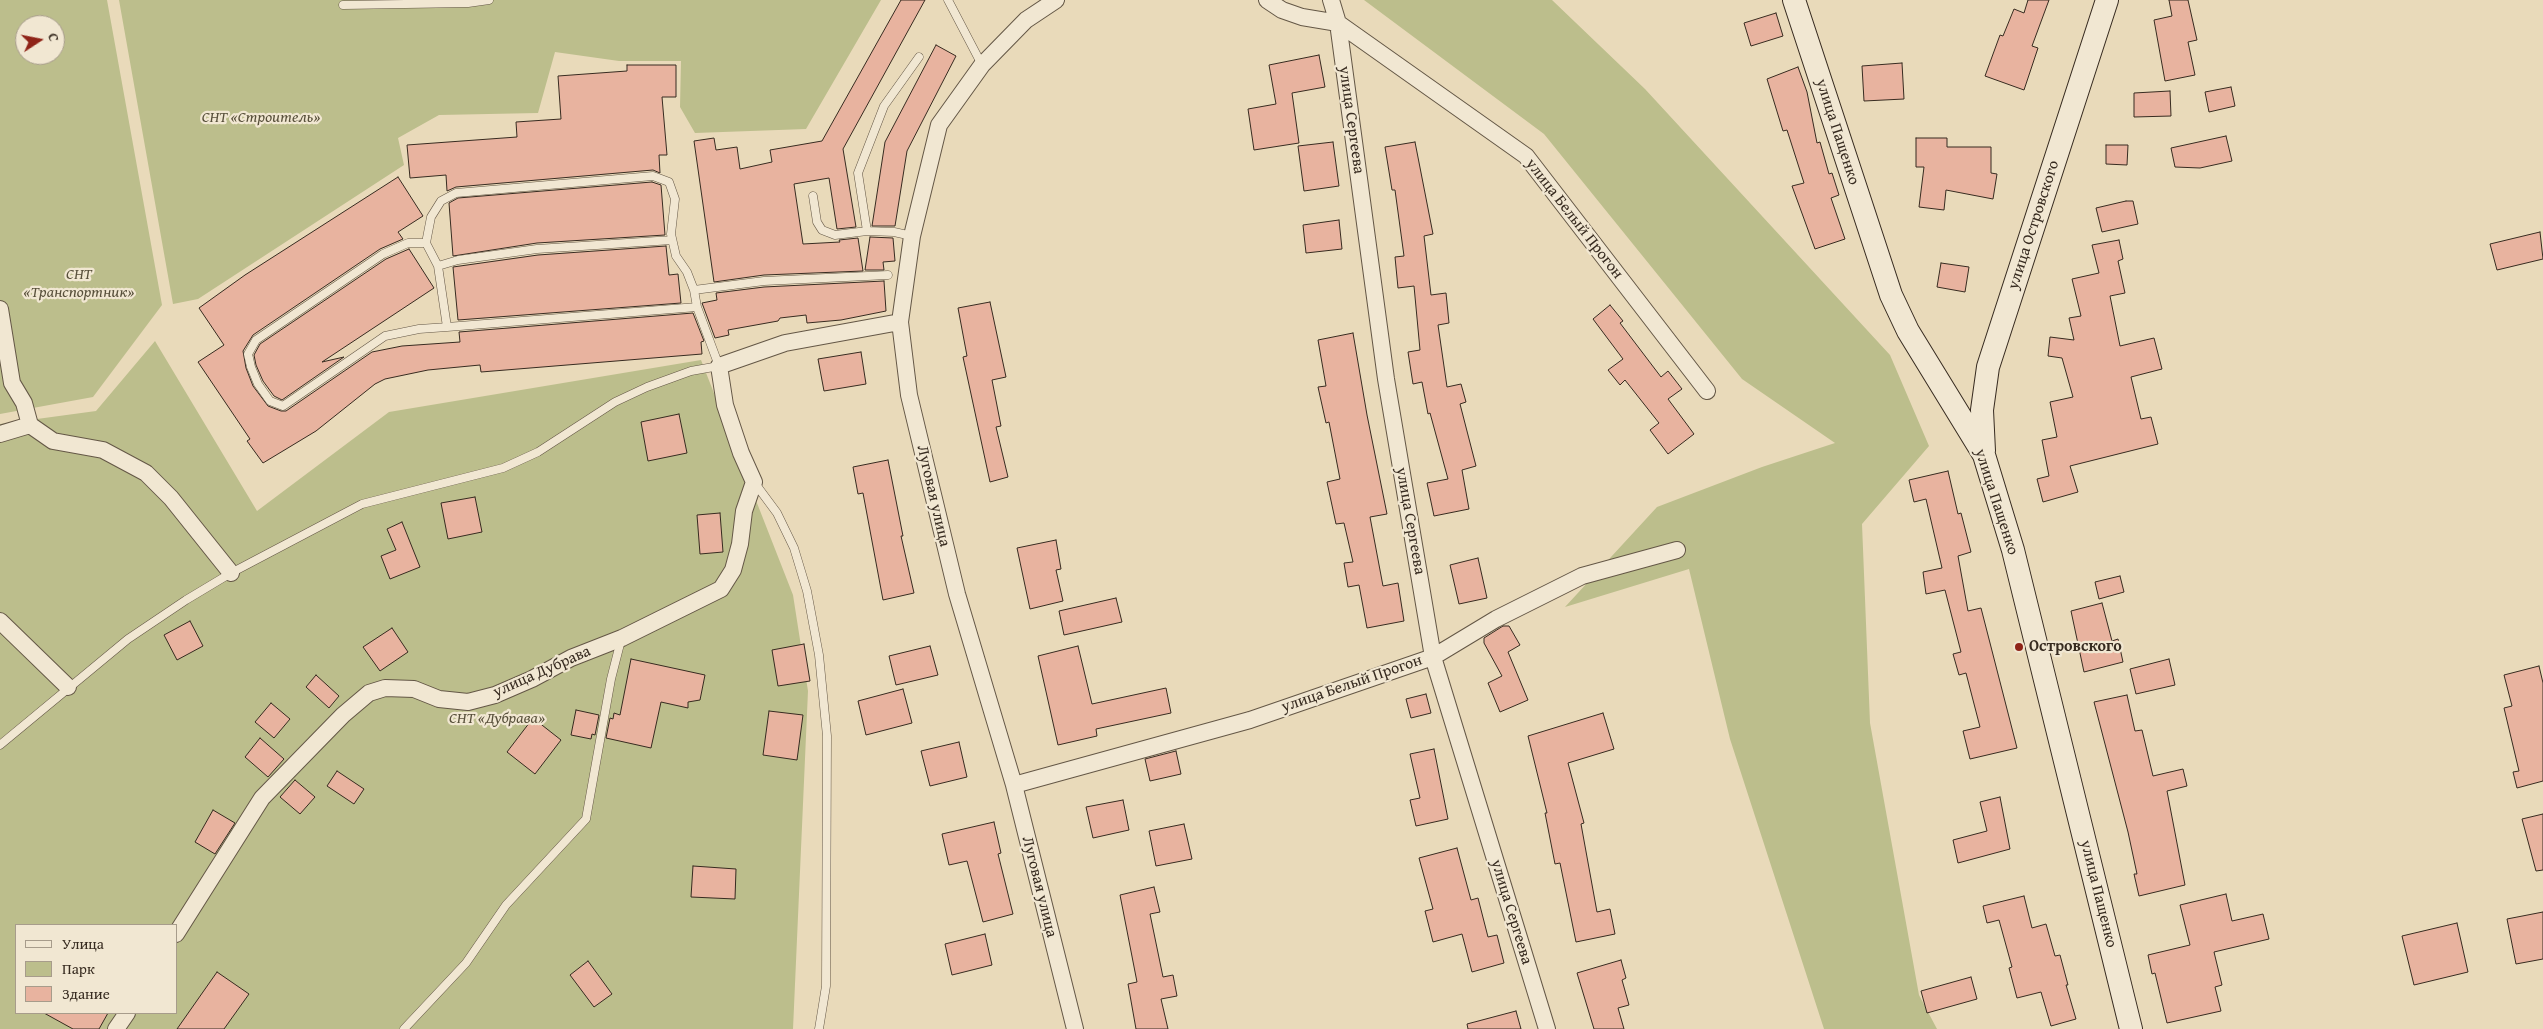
<!DOCTYPE html>
<html>
<head>
<meta charset="utf-8">
<style>
	body { margin:0 }
	#map { position:relative; width:2543px; height:1029px; overflow:hidden; background:#e9daba; font-family:"Gentium Book Plus",serif }
	canvas { display:block }
	.legend { position:absolute; left:15px; top:924px; width:162px; height:90px; box-sizing:border-box; background:#f1e7d2; border:1px solid #a79c8b; margin:0; padding:6px 9px; list-style:none; font-size:15px; color:#372b20 }
	.legend li { display:flex; align-items:center; gap:10px; height:25px }
	.legend b { width:25px; border:1px solid #a79c8b }
	.north { position:absolute; left:15px; top:15px; width:50px; height:50px; box-sizing:border-box; background:#f1e7d2; border:1px solid #a79c8b; border-radius:50%; rotate:79deg; font-size:14px; font-weight:700; line-height:20px; text-align:center; color:#372b20 }
	.north::after { content:''; display:block; margin:auto; width:18px; height:22px; background:#8f2418; clip-path:polygon(50% 0,100% 100%,50% 72%,0 100%) }
</style>
</head>
<body>
<div id="map">
<canvas width="2543" height="1029"></canvas>
<ul class="legend">
<li><b style="height:6px;background:#f1e7d2"></b>Улица</li>
<li><b style="height:14px;background:#bcbe8c"></b>Парк</li>
<li><b style="height:14px;background:#e8b39f"></b>Здание</li>
</ul>
<div class="north">С</div>
</div>
<script>
const c = document.querySelector('canvas').getContext('2d');
c.lineJoin = 'round';
function fillPath(path, color) { c.fillStyle = color; c.fill(path, 'evenodd'); }
const shape = rows => new Path2D(rows.map(r => 'M' + r).join(''));
function trace(path, color, width, dash) { c.strokeStyle = color; c.lineWidth = width; c.lineCap = dash ? 'butt' : 'round'; c.setLineDash(dash || []); c.stroke(path); }
function label(font, color, halo, rows, align = 'center') {
  c.font = font + ' "Gentium Book Plus",serif'; c.lineWidth = 4.5; c.setLineDash([]); c.textBaseline = 'middle'; c.strokeStyle = halo; c.fillStyle = color; for (const [text, x, y, turn = 0] of rows) {
    c.save(); c.translate(x, y); c.rotate((+turn || 0) * Math.PI / 180); c.textAlign = isNaN(turn) ? turn : align; if (halo) c.strokeText(text, 0, 0); c.fillText(text, 0, 0); c.restore();
  }
}
fillPath(shape([
	[0,0,107,0,162,305,93,397,0,414],
	[25,25,55,25,55,55,25,55],
	[119,0,881,0,806,129,695,133,680,107,681,61,619,61,555,52,538,113,439,115,398,138,404,165,198,299,173,304],
	[1364,0,1552,0,1645,89,1890,355,1929,446,1862,524,1870,723,1919,995,1937,1029,1824,1029,1730,739,1689,569,1565,607,1657,507,1762,467,1835,443,1742,379,1544,134],
	[155,341,257,511,389,412,701,360,793,595,808,691,793,1029,0,1029,0,424,96,411],
	[16,925,176,925,176,1013,16,1013]
]), '#bcbe8c');
const building = shape([
	[901,0,925,0,843,149,856,227,837,229,829,178,794,184,803,244,840,242,839,240,858,238,863,271,764,275,714,282,694,141,714,138,716,150,737,147,740,169,772,162,770,150,822,141,901,0],
	[2028,0,2049,0,2032,46,2038,48,2024,90,1985,76,2000,35,2003,36,2014,9,2024,13,2028,0],
	[2169,0,2188,0,2197,40,2188,42,2195,75,2165,81,2154,20,2172,16,2169,0],
	[1776,13,1783,36,1751,46,1744,23,1776,13],
	[936,45,956,56,907,151,895,226,872,226,885,142,936,45],
	[1319,55,1325,87,1292,93,1299,143,1254,150,1248,109,1276,104,1269,65,1319,55],
	[1902,63,1904,99,1864,101,1862,66,1902,63],
	[627,65,676,65,676,97,662,97,667,155,659,155,660,173,653,170,456,187,447,191,446,175,410,178,407,145,517,137,516,122,561,119,558,76,627,71,627,65],
	[1798,67,1807,92,1817,143,1820,142,1829,174,1832,173,1839,195,1831,198,1845,239,1815,249,1792,186,1804,183,1787,130,1783,131,1767,79,1798,67],
	[2231,87,2235,106,2209,112,2205,92,2231,87],
	[2170,91,2171,116,2134,117,2134,93,2170,91],
	[2226,136,2232,161,2200,168,2175,167,2171,148,2226,136],
	[1916,138,1947,138,1947,147,1991,147,1991,173,1997,174,1993,199,1946,190,1944,210,1919,207,1924,167,1916,167,1916,138],
	[1333,142,1339,186,1304,191,1298,146,1333,142],
	[1415,142,1433,234,1424,236,1431,295,1446,293,1449,323,1438,325,1447,387,1461,384,1466,402,1460,404,1476,466,1462,470,1469,509,1434,516,1427,483,1448,479,1430,413,1428,414,1422,382,1413,384,1408,352,1420,350,1414,286,1398,288,1395,257,1404,256,1395,190,1392,190,1385,147,1415,142],
	[2106,145,2128,145,2127,165,2106,164,2106,145],
	[398,177,423,216,398,232,403,239,380,249,253,335,243,351,246,368,253,386,268,406,281,411,286,411,372,352,402,346,460,342,459,332,693,313,704,341,701,342,702,354,481,372,480,365,428,370,385,379,375,384,316,431,263,463,247,441,250,439,198,362,224,345,199,308,245,275,398,177],
	[652,182,661,185,665,235,537,243,453,256,449,203,458,198,652,182],
	[2126,201,2133,201,2138,224,2102,232,2096,208,2126,201],
	[1339,220,1342,249,1306,253,1303,225,1339,220],
	[2540,232,2543,259,2497,270,2490,244,2540,232],
	[870,237,893,238,895,261,883,262,884,270,865,270,870,237],
	[2119,240,2123,259,2118,261,2125,293,2110,296,2120,346,2154,338,2162,369,2131,377,2141,419,2151,417,2158,444,2070,466,2078,492,2043,502,2037,479,2049,476,2042,440,2057,437,2050,402,2073,397,2062,358,2048,356,2050,337,2074,340,2069,318,2081,316,2072,279,2099,273,2092,245,2119,240],
	[666,246,669,275,678,274,681,303,458,320,453,267,538,255,666,246],
	[409,249,434,288,322,362,344,357,282,400,274,396,263,381,256,365,254,355,260,344,386,259,409,249],
	[1941,263,1969,267,1965,292,1937,287,1941,263],
	[884,281,886,311,841,320,807,323,806,315,780,318,778,321,728,330,729,335,715,338,702,303,717,300,716,293,764,287,884,281],
	[990,302,1006,377,992,380,1001,426,996,427,1008,477,990,482,963,357,967,356,958,308,990,302],
	[1610,305,1623,321,1620,323,1661,377,1668,371,1682,389,1668,399,1694,434,1668,454,1650,430,1659,423,1625,380,1620,385,1608,370,1623,359,1593,319,1610,305],
	[1353,333,1367,415,1387,514,1370,517,1383,586,1398,583,1404,621,1367,628,1359,585,1348,587,1344,563,1353,562,1344,523,1336,524,1327,482,1340,479,1329,422,1326,423,1318,387,1326,386,1318,340,1353,333],
	[861,352,866,384,824,391,818,359,861,352],
	[679,414,687,453,648,461,641,422,679,414],
	[888,460,903,536,901,536,914,593,883,600,863,493,858,494,853,467,888,460],
	[1948,471,1958,514,1961,513,1971,552,1958,556,1968,611,1981,608,2017,748,1970,759,1963,731,1980,727,1966,673,1959,675,1953,654,1961,652,1945,590,1926,594,1923,572,1942,568,1926,499,1914,502,1909,480,1948,471],
	[475,497,482,532,448,539,441,503,475,497],
	[720,513,723,552,700,554,697,515,720,513],
	[402,522,420,567,390,579,381,556,396,550,387,529,402,522],
	[1056,540,1061,569,1056,570,1063,601,1030,609,1017,548,1056,540],
	[1478,558,1487,598,1459,604,1450,565,1478,558],
	[2120,576,2124,592,2099,599,2095,582,2120,576],
	[1116,598,1122,622,1064,635,1059,611,1116,598],
	[2102,603,2112,641,2118,639,2123,662,2084,672,2071,611,2102,603],
	[190,621,203,646,177,660,164,635,190,621],
	[1503,626,1509,626,1520,645,1508,652,1528,700,1500,712,1488,683,1502,676,1484,643,1484,638,1503,626],
	[392,628,408,652,380,671,363,647,392,628],
	[804,644,810,681,778,686,772,650,804,644],
	[930,646,938,675,896,685,889,656,930,646],
	[1078,646,1092,704,1166,688,1171,713,1096,729,1097,736,1058,745,1038,656,1078,646],
	[631,659,705,675,700,700,688,702,688,708,661,702,651,748,606,738,610,718,613,719,614,713,620,715,631,659],
	[2169,659,2175,685,2136,694,2130,669,2169,659],
	[2539,666,2543,683,2543,781,2517,788,2513,772,2519,771,2504,708,2512,706,2504,675,2539,666],
	[316,675,339,696,329,708,306,687,316,675],
	[903,689,912,723,866,735,858,701,903,689],
	[1426,694,1431,713,1411,718,1406,699,1426,694],
	[2127,695,2135,731,2142,730,2153,776,2183,769,2187,786,2167,791,2185,885,2139,896,2134,874,2137,874,2128,832,2094,702,2127,695],
	[271,703,290,719,274,738,255,722,271,703],
	[576,710,599,715,595,735,592,734,591,739,571,735,576,710],
	[769,711,803,715,797,760,763,755,769,711],
	[1603,713,1614,749,1568,763,1584,823,1581,824,1597,912,1610,909,1615,934,1576,942,1560,863,1555,864,1545,813,1547,813,1528,736,1603,713],
	[533,718,561,740,535,774,507,752,533,718],
	[260,738,284,759,268,777,245,757,260,738],
	[959,742,967,777,930,786,921,751,959,742],
	[1434,749,1448,819,1416,826,1410,800,1420,798,1410,754,1434,749],
	[1176,751,1181,774,1150,781,1145,759,1176,751],
	[337,771,364,789,354,804,327,786,337,771],
	[295,780,315,797,300,814,280,797,295,780],
	[2000,797,2010,849,1958,863,1953,840,1987,831,1980,802,2000,797],
	[1123,800,1129,830,1093,838,1086,807,1123,800],
	[213,810,235,823,215,854,195,842,213,810],
	[2543,814,2543,870,2536,871,2522,819,2543,814],
	[994,822,1001,853,998,854,1013,914,983,922,967,861,949,865,942,834,994,822],
	[1184,824,1192,859,1156,866,1149,831,1184,824],
	[1457,848,1471,900,1478,898,1488,937,1497,935,1504,963,1472,972,1462,934,1433,942,1425,911,1433,909,1419,858,1457,848],
	[693,866,736,869,735,899,691,897,693,866],
	[1154,887,1160,912,1150,914,1163,977,1173,975,1177,996,1161,999,1168,1029,1136,1029,1128,984,1137,982,1120,895,1154,887],
	[2226,894,2232,921,2263,914,2269,939,2214,952,2222,985,2215,987,2221,1011,2167,1023,2155,973,2152,974,2148,955,2190,945,2180,905,2226,894],
	[2024,896,2032,928,2046,924,2055,956,2060,955,2068,985,2066,985,2076,1019,2051,1026,2041,992,2017,998,2009,968,2012,967,1999,920,1987,923,1983,906,2024,896],
	[2543,912,2543,959,2516,964,2507,919,2543,912],
	[2457,923,2468,972,2414,985,2402,936,2457,923],
	[985,934,992,965,952,975,945,944,985,934],
	[1621,960,1626,978,1622,980,1629,1005,1618,1008,1624,1029,1594,1029,1577,973,1621,960],
	[588,961,612,994,594,1007,570,975,588,961],
	[217,972,249,994,224,1029,177,1029,217,972],
	[1971,977,1977,999,1927,1013,1921,991,1971,977],
	[1516,1011,1521,1029,1468,1029,1467,1024,1516,1011],
	[44,1013,108,1013,99,1029,73,1029,44,1013]
]);
fillPath(building, '#e8b39f');
trace(building, '#372b20', 1);
const lane = shape([
	[948,0,982,65],
	[343,5,468,3,489,0],
	[813,196,817,222,822,230,835,235,867,231],
	[912,236,894,232,867,231,858,173,884,106,919,57],
	[438,266,458,260,537,249,672,240],
	[694,290,764,281,888,275],
	[447,327,697,307],
	[754,482,777,513,794,548,807,591,819,655,827,736,826,986,819,1029],
	[0,745,128,639,186,600,231,573,362,504,503,468,538,452,615,402,647,387,691,371,719,366,697,307,694,290,687,272,676,256,671,234,675,199,669,182,653,176,456,193,441,201,431,217,426,243,408,243,383,254,256,340,248,354,251,367,258,384,270,401,283,406,385,336,419,329,447,327,438,266,426,243],
	[404,1029,466,963,506,905,586,819,611,679,621,640]
]);
const street = shape([
	[1056,0,1026,20,982,65,939,125,912,236,900,322,909,395,957,594,1014,785,1075,1029],
	[1267,0,1282,10,1302,17,1338,23,1526,156,1707,391],
	[1331,0,1338,23,1386,379,1433,657,1547,1029],
	[0,309,12,383,24,403,30,425],
	[0,434,30,425,53,441,103,450,146,473,171,498,231,573],
	[0,621,68,687],
	[1014,785,1250,720,1433,657,1496,619,1582,576,1677,550],
	[176,934,262,798,343,715,369,693,385,688,414,689,439,699,468,702,495,695,532,679,571,658,622,638,721,589,733,570,740,544,744,511,754,482,741,453,725,405,719,366,785,343,900,322],
	[116,1029,127,1013]
]);
const secondary = shape([
	[1794,0,1891,295,1908,331,1984,455,2013,550,2131,1029],
	[1984,451,1982,410,1988,367,2107,0]
]);
trace(lane, '#645746', 9);
trace(street, '#645746', 18);
trace(secondary, '#372b20', 24);
trace(lane, '#f1e7d2', 8);
trace(street, '#f1e7d2', 16);
trace(secondary, '#f1e7d2', 22);
for (const [x, y, r, color] of [
	[2019,647,5,"#8f2418"]
]) { const dot = new Path2D(); dot.arc(x, y, r, 0, 2 * Math.PI); c.fillStyle = color; c.fill(dot); trace(dot, '#f1e7d2', 2); }
label('italic 16px', '#58503b', '#f1e7d2', [
	["СНТ «Строитель»",261,118],
	["СНТ",79,275],
	["«Транспортник»",79,293],
	["СНТ «Дубрава»",497,719]
]);
label('16px', '#372b20', '#f1e7d2', [
	["улица Сергеева",1351,120,82],
	["улица Пащенко",1837,132,72],
	["улица Белый Прогон",1574,219,52],
	["улица Островского",2034,225,-72],
	["Луговая улица",933,496,77],
	["улица Пащенко",1996,502,72],
	["улица Сергеева",1410,521,80],
	["улица Дубрава",542,672,-24],
	["улица Белый Прогон",1352,684,-19],
	["Луговая улица",1039,887,76],
	["улица Пащенко",2098,894,76],
	["улица Сергеева",1511,912,73]
]);
label('bold 16px', '#372b20', '#f1e7d2', [
	["Островского",2029,647]
], 'left');
</script>
</body>
</html>
